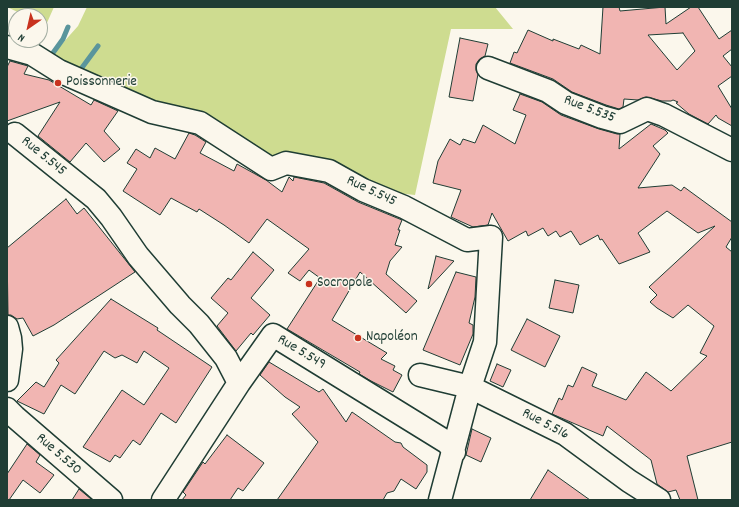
<!DOCTYPE html>
<html>
<head>
<meta charset="utf-8">
<style>
	body { margin:0 }
	#map { position:relative; width:739px; height:507px; overflow:hidden; background:#fbf7ec; font-family:Dekko,sans-serif }
	canvas { display:block }
	.frame { position:absolute; inset:0; border:8px solid #1f3d34; pointer-events:none }
	.north { position:absolute; left:8px; top:8px; width:40px; height:40px; box-sizing:border-box; background:#fbf7ec; border:1px solid #a3ada2; border-radius:50%; rotate:214deg; font-size:11px; font-weight:700; line-height:16px; text-align:center; color:#1f3d34 }
	.north::after { content:''; display:block; margin:auto; width:14px; height:18px; background:#c8321e; clip-path:polygon(50% 0,100% 100%,50% 72%,0 100%) }
</style>
</head>
<body>
<div id="map">
<canvas width="739" height="507"></canvas>
<div class="frame"></div>
<div class="north">N</div>
</div>
<script>
const c = document.querySelector('canvas').getContext('2d');
c.lineJoin = 'round';
function fillPath(path, color) { c.fillStyle = color; c.fill(path, 'evenodd'); }
const shape = rows => new Path2D(rows.map(r => 'M' + r).join(''));
function trace(path, color, width, dash) { c.strokeStyle = color; c.lineWidth = width; c.lineCap = dash ? 'butt' : 'round'; c.setLineDash(dash || []); c.stroke(path); }
function label(font, color, halo, rows, align = 'center') {
  c.font = font + ' Dekko,sans-serif'; c.lineWidth = 3; c.setLineDash([]); c.textBaseline = 'middle'; c.strokeStyle = halo; c.fillStyle = color; for (const [text, x, y, turn = 0] of rows) {
    c.save(); c.translate(x, y); c.rotate((+turn || 0) * Math.PI / 180); c.textAlign = isNaN(turn) ? turn : align; if (halo) c.strokeText(text, 0, 0); c.fillText(text, 0, 0); c.restore();
  }
}
fillPath(shape([
	[7,7,54,7,46,25,40,22,40,16,26,16],
	[87,7,495,7,513,29,451,29,415,195,387,192,265,157,147,102,68,63,53,54,78,26]
]), '#cedc90');
trace(shape([
	[50,57,63,39,68,27],
	[78,73,98,46]
]), '#5a959c', 5);
const building = shape([
	[603,7,619,7,620,11,665,7,666,24,691,7,698,7,719,39,732,30,732,49,723,56,732,67,732,76,718,86,732,109,732,126,718,118,716,115,708,124,689,114,676,103,678,102,673,100,671,101,662,101,646,97,638,100,624,99,623,107,619,109,606,105,572,92,553,79,510,63,514,52,517,53,528,30,553,41,553,39,579,49,581,45,600,54,603,7],
	[683,33,695,51,677,70,648,35,683,33],
	[460,38,488,44,485,56,480,59,476,64,476,70,478,74,473,101,449,97,460,38],
	[10,61,28,66,24,74,49,80,91,105,94,100,118,111,104,131,120,149,104,162,86,143,70,162,38,136,60,102,7,121,7,67,10,61],
	[520,94,542,102,561,115,599,129,617,134,620,134,619,149,651,124,665,130,668,133,653,146,660,154,638,188,672,185,681,191,684,187,732,222,732,237,726,247,732,252,732,442,687,456,698,500,680,500,676,490,668,492,657,484,651,460,607,426,603,436,552,414,559,398,562,400,568,385,573,387,582,367,597,374,592,386,626,400,646,372,671,391,707,356,700,353,714,326,688,305,673,318,657,308,650,302,657,295,649,287,715,226,698,233,667,211,638,233,650,252,619,264,602,239,600,240,598,235,580,245,571,231,560,237,556,231,548,236,543,228,528,236,526,231,508,241,492,213,488,225,473,227,451,217,461,190,433,183,438,161,450,139,460,145,463,139,475,143,483,125,515,144,526,115,513,110,520,94],
	[189,133,195,135,206,142,200,153,234,171,237,164,266,180,282,192,289,177,293,181,294,177,324,183,358,202,402,220,398,230,400,230,395,245,402,247,390,261,386,274,417,301,406,313,360,272,332,320,387,353,381,359,395,366,393,370,402,375,393,392,371,381,359,374,360,372,287,329,320,278,309,270,300,281,288,273,309,249,267,219,249,243,224,225,199,209,197,212,171,198,160,215,123,191,137,169,127,163,136,149,150,158,155,148,175,159,189,133],
	[66,199,77,214,84,208,135,272,54,325,33,336,23,318,17,319,11,315,8,315,7,248,66,199],
	[253,252,274,270,251,298,270,315,253,335,251,333,236,351,217,326,228,313,211,298,228,278,231,280,253,252],
	[436,256,454,261,428,289,436,256],
	[456,272,476,277,475,297,469,323,473,325,473,334,460,365,423,350,456,272],
	[555,280,579,285,573,313,549,308,555,280],
	[111,299,158,328,157,330,212,367,176,423,161,413,140,445,133,440,120,458,115,455,110,462,83,447,122,390,144,405,169,368,144,351,137,363,122,355,115,358,104,351,75,394,61,385,44,414,17,401,36,382,44,387,59,363,56,360,111,299],
	[527,319,560,336,545,367,511,350,527,319],
	[269,362,319,392,323,389,346,422,352,412,395,442,401,443,403,447,427,465,427,472,416,489,401,479,394,491,387,493,383,500,277,500,318,442,292,414,300,407,285,397,260,375,269,362],
	[497,364,511,370,503,387,490,381,497,364],
	[472,429,491,438,481,462,466,455,472,429],
	[227,435,264,463,243,491,238,488,230,500,182,500,186,495,183,492,203,462,205,464,227,435],
	[27,444,40,455,36,462,54,475,40,493,23,480,9,500,7,500,7,474,27,444],
	[548,470,590,500,530,500,548,470],
	[79,489,91,499,90,500,72,500,79,489]
]);
fillPath(building, '#f1b5b2');
trace(building, '#1f3d34', 1);
const minor = shape([
	[7,47,32,54,59,71,152,112,200,123,271,169,286,163,329,171,363,190,404,207,467,240,491,237,485,342,470,387,440,500],
	[488,68,548,91,566,103,602,117,620,122,647,109,664,115,732,150],
	[15,134,96,199,111,217,138,256,180,305,199,324,226,358,239,383],
	[7,327,10,338,11,349,7,380],
	[420,375,470,387,565,434,629,481,659,500],
	[7,409,15,417,111,500],
	[163,500,239,383,273,335,448,443,454,452]
]);
trace(minor, '#1f3d34', 25);
trace(minor, '#fbf7ec', 22);
for (const [x, y, r, color] of [
	[58,83,4,"#c8321e"],
	[309,284,4,"#c8321e"],
	[358,338,4,"#c8321e"]
]) { const dot = new Path2D(); dot.arc(x, y, r, 0, 2 * Math.PI); c.fillStyle = color; c.fill(dot); trace(dot, '#fbf7ec', 1.5); }
label('15px', '#1f3d34', '#fbf7ec', [
	["Poissonnerie",66,83],
	["Socropole",317,284],
	["Napoléon",366,338]
], 'left');
label('15px', '#1f3d34', '#fbf7ec', [
	["Rue 5.535",589,110,21],
	["Rue 5.545",43,157,39],
	["Rue 5.545",371,192,25],
	["Rue 5.549",301,353,31],
	["Rue 5.516",545,425,28],
	["Rue 5.530",58,455,41]
]);
</script>
</body>
</html>
